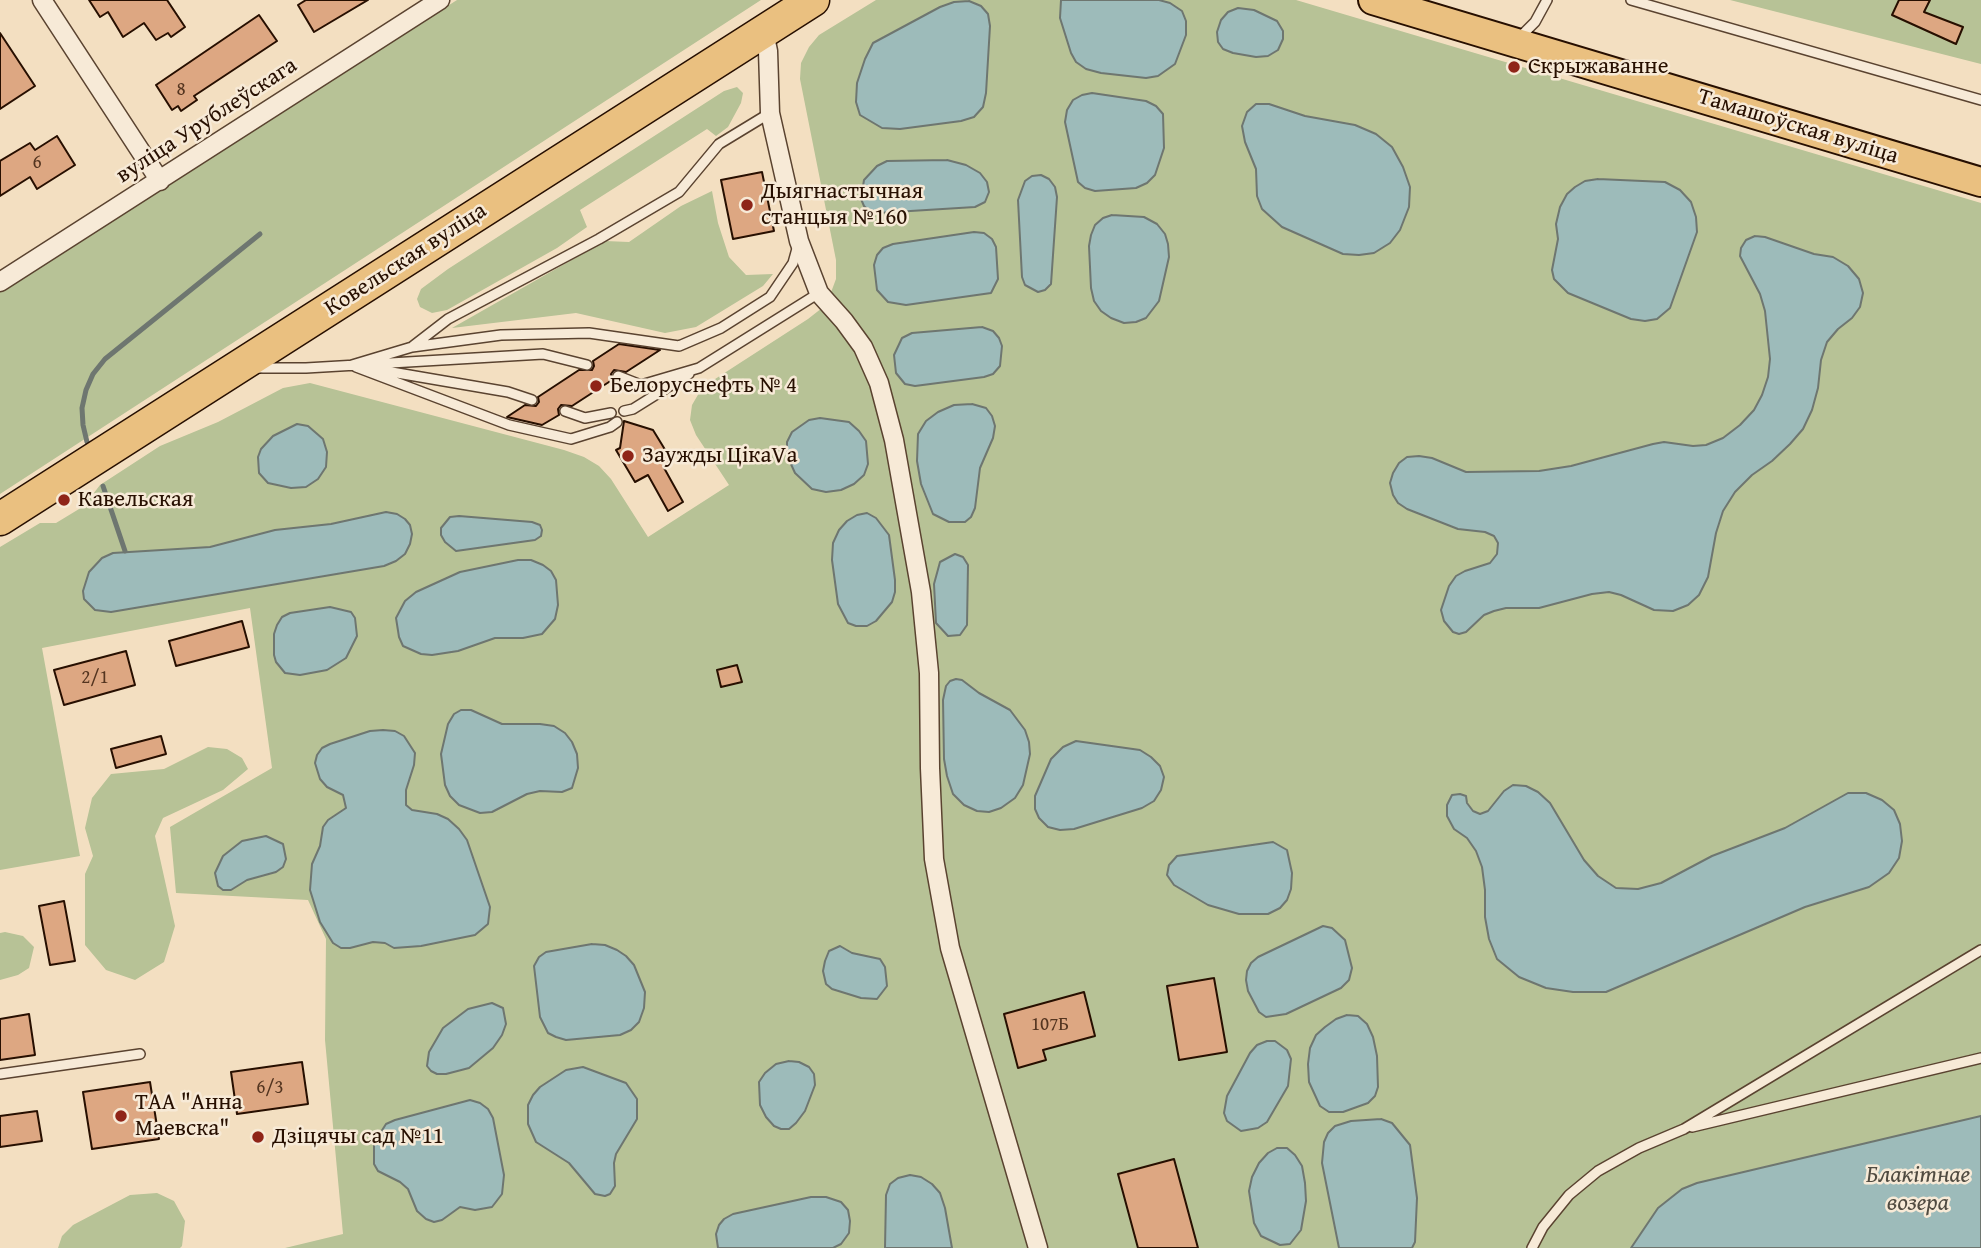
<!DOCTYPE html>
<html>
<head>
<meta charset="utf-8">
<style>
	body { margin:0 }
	canvas { display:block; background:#f3dfc1 }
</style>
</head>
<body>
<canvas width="1981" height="1248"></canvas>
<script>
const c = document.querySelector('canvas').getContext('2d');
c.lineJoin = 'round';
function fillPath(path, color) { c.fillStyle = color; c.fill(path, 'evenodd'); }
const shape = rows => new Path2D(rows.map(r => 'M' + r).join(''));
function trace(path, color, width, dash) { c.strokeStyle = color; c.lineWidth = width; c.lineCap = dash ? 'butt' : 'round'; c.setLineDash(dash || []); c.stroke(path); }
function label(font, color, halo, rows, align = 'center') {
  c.font = font + ' "Gentium Book Plus",serif'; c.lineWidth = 5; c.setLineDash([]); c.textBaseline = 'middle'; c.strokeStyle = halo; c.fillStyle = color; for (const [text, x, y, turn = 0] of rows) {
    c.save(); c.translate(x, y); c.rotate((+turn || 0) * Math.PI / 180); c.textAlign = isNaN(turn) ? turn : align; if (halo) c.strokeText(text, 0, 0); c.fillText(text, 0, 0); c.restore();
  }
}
fillPath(shape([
	[457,0,761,0,0,494,0,291],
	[876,0,1296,0,1981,203,1981,1248,285,1248,343,1234,325,1040,326,939,308,900,176,893,170,827,272,768,250,608,42,648,80,856,0,870,0,547,40,523,56,523,84,506,100,485,160,446,218,422,283,388,310,383,564,450,584,457,599,466,611,479,648,537,729,485,696,435,690,420,692,405,699,393,712,381,808,319,822,308,830,295,836,279,836,260,800,79,801,63,809,47,819,35],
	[1730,0,1981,0,1981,64],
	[737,87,743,93,741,103,728,127,716,136,707,129,580,210,587,227,557,248,447,310,432,313,420,307,417,299,421,289,448,269,724,91],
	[712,191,718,223,729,257,746,275,773,274,763,286,696,327,665,333,576,313,452,328,605,241,629,242,681,206],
	[208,747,227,749,242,758,248,769,223,790,163,818,155,836,175,926,164,962,135,980,106,970,85,945,85,874,93,856,85,828,92,798,111,774,164,769],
	[5,932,23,936,34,947,29,968,18,975,0,980,0,933],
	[157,1193,174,1201,185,1221,182,1246,180,1248,58,1248,62,1236,73,1225,130,1195]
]), '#b7c296');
const water = shape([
	[1061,0,1159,0,1170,3,1182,11,1186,21,1186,35,1175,64,1158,76,1146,78,1101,73,1086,69,1076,62,1071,53,1060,18,1061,0],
	[969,1,981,6,988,14,990,26,986,93,983,107,974,117,961,121,900,129,882,128,860,115,856,102,857,83,865,59,873,43,940,7,954,2,969,1],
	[1238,8,1254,10,1277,21,1283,31,1283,39,1278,50,1268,56,1256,57,1233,53,1223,49,1218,42,1217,32,1221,20,1228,12,1238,8],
	[1092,93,1146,101,1156,106,1163,114,1164,148,1155,175,1147,183,1136,188,1095,191,1085,188,1078,182,1065,122,1067,110,1073,100,1082,95,1092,93],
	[1256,104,1269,104,1305,116,1355,125,1376,134,1392,147,1403,167,1410,187,1409,207,1400,230,1390,243,1374,253,1359,255,1343,254,1282,227,1262,209,1257,196,1256,169,1245,142,1242,126,1247,112,1256,104],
	[947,160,966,165,980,173,987,182,989,192,985,202,975,207,878,213,871,213,864,206,861,199,864,180,877,166,887,161,947,160],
	[1041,175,1049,179,1055,187,1057,197,1051,284,1045,290,1038,292,1025,285,1022,277,1018,200,1025,181,1032,176,1041,175],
	[1598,179,1665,182,1680,190,1691,202,1696,217,1697,232,1670,308,1657,319,1645,321,1631,319,1568,293,1554,279,1552,270,1558,239,1556,224,1560,207,1567,194,1575,187,1585,181,1598,179],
	[1112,215,1144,217,1157,224,1165,234,1168,244,1169,257,1159,301,1146,318,1136,322,1124,323,1111,318,1101,311,1094,301,1091,288,1089,246,1091,235,1095,225,1103,218,1112,215],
	[974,232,984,233,992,239,996,247,998,279,991,293,906,305,888,302,877,290,874,265,877,255,883,248,893,244,974,232],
	[1755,236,1765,237,1814,254,1833,257,1848,266,1859,279,1863,293,1860,307,1852,318,1838,329,1827,342,1821,360,1818,388,1812,410,1803,429,1790,444,1772,461,1752,475,1735,492,1723,511,1716,533,1708,577,1699,595,1688,605,1673,611,1654,610,1621,595,1609,592,1592,594,1539,608,1506,608,1494,611,1484,615,1466,632,1459,634,1453,632,1444,621,1441,610,1449,586,1456,576,1465,571,1490,563,1497,554,1498,543,1494,536,1485,532,1458,529,1407,509,1398,503,1393,495,1390,483,1393,473,1399,463,1407,457,1419,456,1432,458,1466,472,1539,471,1571,466,1653,444,1664,442,1693,446,1706,445,1723,438,1740,425,1754,410,1762,395,1768,377,1770,359,1765,311,1760,294,1740,256,1741,248,1746,240,1755,236],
	[982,327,993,331,999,338,1002,346,1000,366,993,374,984,377,915,386,905,384,896,373,894,355,902,338,912,333,982,327],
	[972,404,986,408,992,416,995,426,993,438,980,468,975,508,971,517,965,522,949,522,933,514,921,484,917,461,918,434,926,421,938,412,954,405,972,404],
	[820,418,849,422,859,431,866,441,868,464,864,475,854,484,841,490,826,492,812,489,795,473,790,462,787,452,787,442,792,432,809,420,820,418],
	[297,424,308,426,323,439,327,452,326,467,318,479,306,487,291,488,268,483,259,473,258,457,261,449,273,436,297,424],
	[386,512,397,514,405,519,410,525,412,534,410,544,405,554,396,561,384,566,111,612,95,610,84,599,83,591,89,572,102,558,113,553,210,547,275,530,331,524,386,512],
	[867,513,876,518,889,535,895,580,895,592,892,602,876,621,867,626,856,626,848,623,838,604,832,560,833,543,839,530,847,521,857,515,867,513],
	[459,516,532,522,540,525,542,530,541,536,535,540,456,551,445,542,441,535,441,528,450,517,459,516],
	[955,554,963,557,968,565,967,625,960,635,948,636,936,623,934,584,940,562,955,554],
	[518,560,531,560,543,565,551,571,556,580,558,605,555,619,542,634,523,638,495,638,458,651,432,655,421,654,403,646,399,637,396,618,405,601,416,592,460,572,518,560],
	[330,607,351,612,355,618,357,636,346,658,327,670,300,675,285,673,276,662,274,655,274,634,277,625,282,617,290,613,330,607],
	[956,679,962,680,979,693,1010,710,1025,730,1029,742,1030,754,1023,785,1015,798,1001,808,989,812,977,811,964,805,953,794,947,776,944,759,943,700,946,686,950,681,956,679],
	[461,710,471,710,502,724,540,724,554,726,565,733,572,742,577,754,578,768,572,788,562,792,540,791,527,794,492,812,480,813,459,805,450,796,445,785,441,754,448,724,454,714,461,710],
	[383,730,395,731,404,736,415,753,414,765,406,790,406,805,412,810,437,814,448,819,459,829,467,840,490,907,488,924,475,935,421,946,394,948,385,943,373,942,350,948,341,948,333,943,320,922,310,890,312,864,320,846,323,827,328,820,346,808,343,795,327,787,320,779,315,763,317,755,322,748,330,744,370,731,383,730],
	[1076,741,1140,750,1151,757,1160,766,1164,777,1161,790,1154,801,1142,808,1074,829,1060,830,1048,827,1039,818,1035,809,1035,796,1051,759,1063,747,1076,741],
	[1513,785,1526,786,1538,792,1550,803,1584,860,1598,876,1616,888,1638,889,1661,883,1712,856,1785,828,1848,793,1866,793,1882,800,1894,810,1900,824,1902,841,1899,858,1889,873,1869,887,1805,907,1606,992,1573,992,1546,988,1519,977,1497,959,1489,939,1485,917,1485,890,1482,867,1476,851,1467,838,1454,829,1447,816,1447,805,1452,795,1460,794,1466,796,1467,803,1473,811,1480,814,1488,811,1504,791,1513,785],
	[266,836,283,844,286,859,283,867,276,872,247,880,231,890,223,890,218,886,215,873,223,856,242,841,266,836],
	[1273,842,1287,850,1292,873,1291,889,1287,900,1280,908,1268,914,1239,914,1208,905,1174,885,1167,875,1169,865,1177,856,1273,842],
	[1323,926,1332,928,1345,940,1352,968,1349,980,1341,988,1286,1014,1266,1017,1259,1012,1248,991,1246,980,1247,971,1251,963,1258,957,1323,926],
	[592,944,605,945,617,950,626,956,634,965,645,992,644,1008,639,1022,631,1030,620,1035,566,1040,556,1037,548,1033,540,1017,534,966,539,957,546,952,592,944],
	[840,946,852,953,880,959,885,967,887,986,877,999,861,998,832,989,826,984,823,971,825,961,829,951,840,946],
	[492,1003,503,1008,506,1024,502,1035,493,1048,469,1068,446,1074,437,1074,431,1071,427,1066,429,1052,443,1028,468,1009,492,1003],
	[1347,1015,1358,1016,1367,1024,1373,1037,1377,1056,1378,1087,1375,1096,1368,1103,1343,1112,1329,1112,1320,1106,1309,1082,1308,1064,1310,1048,1316,1035,1325,1027,1336,1019,1347,1015],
	[1267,1041,1275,1041,1287,1050,1291,1059,1288,1086,1267,1122,1258,1128,1241,1131,1227,1121,1224,1113,1227,1096,1250,1053,1257,1045,1267,1041],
	[789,1061,799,1062,809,1067,814,1074,815,1085,805,1111,796,1123,789,1129,781,1129,774,1126,766,1117,760,1105,759,1082,765,1073,776,1064,789,1061],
	[583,1067,626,1083,637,1099,637,1119,616,1154,614,1163,615,1186,610,1194,605,1196,595,1194,569,1163,536,1142,528,1124,528,1105,533,1095,540,1087,566,1070,583,1067],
	[470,1100,480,1103,488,1109,493,1118,504,1175,502,1194,492,1207,475,1210,460,1207,442,1220,434,1222,426,1219,417,1211,408,1189,400,1182,378,1171,374,1164,374,1143,386,1124,395,1120,470,1100],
	[1981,1116,1981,1248,1631,1248,1658,1208,1682,1189,1697,1183,1981,1116],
	[1381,1119,1392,1123,1410,1145,1417,1198,1415,1242,1412,1248,1339,1248,1322,1163,1324,1142,1328,1133,1335,1126,1351,1121,1381,1119],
	[1277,1148,1287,1148,1295,1155,1302,1166,1305,1183,1306,1201,1301,1230,1290,1244,1280,1245,1261,1236,1254,1223,1249,1191,1252,1177,1259,1163,1268,1153,1277,1148],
	[910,1175,921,1177,932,1184,940,1193,945,1208,952,1248,885,1248,886,1195,890,1184,898,1178,910,1175],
	[811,1197,826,1197,841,1202,848,1210,850,1221,849,1233,841,1244,833,1248,718,1248,716,1234,719,1225,724,1219,733,1214,811,1197]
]);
fillPath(water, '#9dbbba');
trace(water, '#6e7670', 2);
trace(shape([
	[87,442,83,425,82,408,86,390,93,374,105,359,260,234],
	[103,486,125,551]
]), '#6e7670', 5);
const building = shape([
	[89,0,167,0,185,27,171,37,168,33,156,40,144,23,123,37,108,12,100,17,89,0],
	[306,0,368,0,314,32,298,5,306,0],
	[1899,0,1930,0,1924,12,1963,27,1956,44,1892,15,1899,0],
	[259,15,277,41,194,96,197,100,181,111,178,106,172,110,156,85,259,15],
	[0,33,35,86,0,109,0,33],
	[57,136,75,165,37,189,30,177,0,196,0,161,30,143,35,150,57,136],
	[762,172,774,231,733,239,721,180,762,172],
	[619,344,660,350,626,372,614,370,611,374,612,380,572,406,561,405,558,409,559,415,542,425,507,417,525,405,536,406,539,402,538,397,579,370,592,370,594,366,593,361,619,344],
	[624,421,653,430,672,461,663,466,683,502,668,511,648,475,635,482,616,450,620,448,624,421],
	[242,621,249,647,176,666,169,641,242,621],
	[126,651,135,685,64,705,54,670,126,651],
	[737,665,742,682,721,687,717,670,737,665],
	[161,736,166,754,116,768,111,749,161,736],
	[64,901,75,961,50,965,39,906,64,901],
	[1214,978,1227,1052,1179,1060,1167,986,1214,978],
	[1084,992,1095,1036,1043,1050,1046,1060,1018,1068,1004,1014,1084,992],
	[29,1014,35,1055,0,1060,0,1019,29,1014],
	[302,1062,308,1104,237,1114,231,1072,302,1062],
	[150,1082,159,1139,92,1149,83,1092,150,1082],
	[37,1111,42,1141,0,1147,0,1116,37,1111],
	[1174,1159,1198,1248,1138,1248,1118,1174,1174,1159]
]);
fillPath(building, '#dda782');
trace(building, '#270f00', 2);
const lane = shape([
	[1631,0,1981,100],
	[1518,39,1535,22,1547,0],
	[413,346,448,319,599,239,679,192,719,144,770,113],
	[352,365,412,347,501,335,589,333,679,346,721,328,770,297,793,263,798,245],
	[356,367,509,425,571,439,610,427,617,422],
	[256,368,306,368,543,354,587,365],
	[374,369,508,392,532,400],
	[618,376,641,385,699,368,819,293],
	[565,411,585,418,611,413],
	[624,411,633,409,689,374],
	[0,1074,140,1054],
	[1692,1127,1981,1058],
	[1532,1248,1543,1227,1569,1195,1598,1171,1639,1148,1684,1129,1981,950]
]);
const street = shape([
	[42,0,160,181],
	[764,32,768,51,770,113,799,241,819,293,844,321,863,347,879,383,894,440,921,592,929,673,930,768,934,859,950,948,1038,1248],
	[0,282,440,0]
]);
const primary = shape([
	[1373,0,1981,182]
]);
const highway = shape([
	[0,519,813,0]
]);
trace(lane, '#5a4330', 12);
trace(street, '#5a4330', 21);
trace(primary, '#270f00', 32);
trace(highway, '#270f00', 35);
trace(lane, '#f7ead7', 9);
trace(street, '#f7ead7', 18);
trace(primary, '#eac080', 28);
trace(highway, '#eac080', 32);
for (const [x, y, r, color] of [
	[1514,67,7,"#8f2418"],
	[747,205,7,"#8f2418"],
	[596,386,7,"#8f2418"],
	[628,456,7,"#8f2418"],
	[64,500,7,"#8f2418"],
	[121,1116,7,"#8f2418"],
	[258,1137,7,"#8f2418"]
]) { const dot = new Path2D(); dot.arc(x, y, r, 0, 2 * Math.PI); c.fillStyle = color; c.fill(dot); trace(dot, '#f7ead7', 2.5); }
label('19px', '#543520', null, [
	["8",181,90],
	["6",37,163],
	["2/1",95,678],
	["107Б",1050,1025],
	["6/3",270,1088]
]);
label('23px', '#270f00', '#f7ead7', [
	["Скрыжаванне",1528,67],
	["Дыягнастычная",761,192],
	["станцыя №160",761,218],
	["Белоруснефть № 4",610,386],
	["Заужды ЦікаVа",642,456],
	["Кавельская",78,500],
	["ТАА \"Анна",135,1103],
	["Маевска\"",135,1129],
	["Дзіцячы сад №11",272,1137]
], 'left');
label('23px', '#270f00', '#f7ead7', [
	["вуліца Урублеўскага",207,121,-33],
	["Тамашоўская вуліца",1798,127,17],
	["Ковельская вуліца",406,260,-33]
]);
label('italic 24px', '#504b41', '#f7ead7', [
	["Блакітнае",1918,1176],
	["возера",1918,1204]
]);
</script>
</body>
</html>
